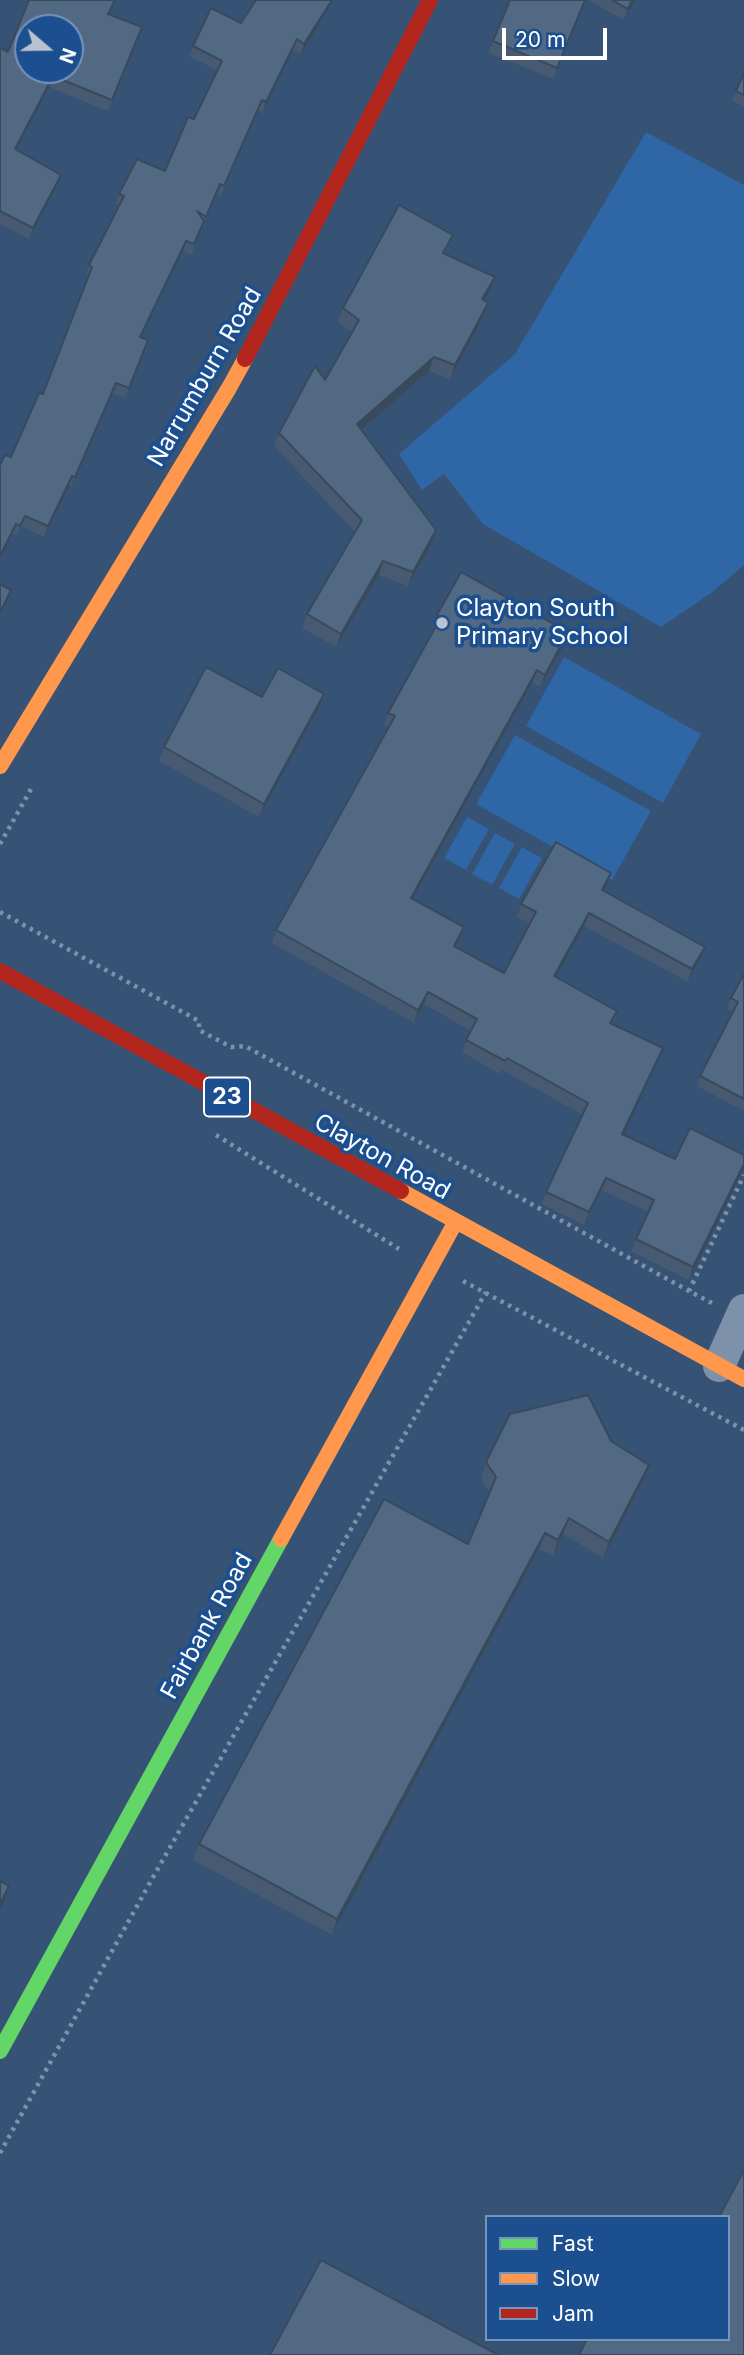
<!DOCTYPE html>
<html>
<head>
<meta charset="utf-8">
<style>
	body { margin:0 }
	#map { position:relative; width:744px; height:2355px; overflow:hidden; background:#365274; font-family:Inter,sans-serif }
	canvas { display:block }
	.legend { position:absolute; left:485px; top:2215px; width:245px; height:126px; box-sizing:border-box; background:#1b4f8f; border:2px solid #7695bc; margin:0; padding:9px 12px; list-style:none; font-size:21px; color:#fff }
	.legend li { display:flex; align-items:center; gap:14px; height:35px }
	.legend b { width:35px; border:2px solid #7695bc }
	.north { position:absolute; left:14px; top:14px; width:70px; height:70px; box-sizing:border-box; background:#1b4f8f; border:2px solid #7695bc; border-radius:50%; rotate:110deg; font-size:19px; font-weight:700; line-height:28px; text-align:center; color:#fff }
	.north::after { content:''; display:block; margin:auto; width:24px; height:32px; background:#b9c2ce; clip-path:polygon(50% 0,100% 100%,50% 72%,0 100%) }
	.scale { position:absolute; left:502px; top:28px; width:105px; height:32px; box-sizing:border-box; border:4px solid #fff; border-top:0; padding-left:9px; font-size:21px; line-height:24px; white-space:nowrap; color:#fff; -webkit-text-stroke:5px #1b4f8f; paint-order:stroke }
</style>
</head>
<body>
<div id="map">
<canvas width="744" height="2355"></canvas>
<ul class="legend">
<li><b style="height:9px;background:#63d668"></b>Fast</li>
<li><b style="height:9px;background:#ff974d"></b>Slow</li>
<li><b style="height:9px;background:#b3261e"></b>Jam</li>
</ul>
<div class="north">N</div>
<div class="scale">20 m</div>
</div>
<script>
const c = document.querySelector('canvas').getContext('2d');
c.lineJoin = 'round';
function fillPath(path, color) { c.fillStyle = color; c.fill(path, 'evenodd'); }
const shape = rows => new Path2D(rows.map(r => 'M' + r).join(''));
function trace(path, color, width, dash) { c.strokeStyle = color; c.lineWidth = width; c.lineCap = dash ? 'butt' : 'round'; c.setLineDash(dash || []); c.stroke(path); }
function label(font, color, halo, rows, align = 'center') {
  c.font = font + ' Inter,sans-serif'; c.lineWidth = 7; c.setLineDash([]); c.textBaseline = 'middle'; c.strokeStyle = halo; c.fillStyle = color; for (const [text, x, y, turn = 0] of rows) {
    c.save(); c.translate(x, y); c.rotate((+turn || 0) * Math.PI / 180); c.textAlign = isNaN(turn) ? turn : align; if (halo) c.strokeText(text, 0, 0); c.fillText(text, 0, 0); c.restore();
  }
}
fillPath(shape([
	[646,132,744,185,744,565,711,593,661,627,483,524,444,474,422,490,399,454,515,354],
	[564,657,701,734,663,803,526,726],
	[515,735,651,811,612,880,476,804],
	[467,817,489,829,466,870,444,858],
	[495,833,515,844,492,885,472,874],
	[522,847,542,858,519,899,499,888]
]), '#2f66a5');
trace(shape([
	[0,844,31,789],
	[0,912,199,1021,199,1030,231,1047,245,1046,689,1291],
	[216,1135,399,1249],
	[463,1281,744,1430],
	[712,1303,689,1291,744,1175],
	[0,2153,152,1879,486,1292]
]), '#7d92a8', 4.5, [3.5, 5]);
trace(shape([
	[719,1366,744,1310]
]), '#7d92a8', 32);
trace(shape([
	[0,2051,281,1539]
]), '#63d668', 16);
trace(shape([
	[0,766,229,388,245,359],
	[401,1191,744,1379],
	[281,1539,455,1223]
]), '#ff974d', 16);
trace(shape([
	[245,359,430,0],
	[0,971,401,1191]
]), '#b3261e', 16);
fillPath(shape([
	[116,0,109,14,138,39,108,111,49,87,17,150,61,175,57,186,29,239,0,224,0,48,8,52],
	[256,0,334,0,301,54,293,50,263,112,258,110,221,196,216,194,191,255,183,251,141,337,148,340,125,398,112,393,71,487,69,486,44,537,21,526,17,536,12,534,11,457,43,394,88,277,86,275,89,265,119,205,116,204,119,194,165,171,194,119,217,70,189,56,193,46,241,23],
	[585,0,553,79,489,53,493,41],
	[588,0,635,0,624,20],
	[744,73,744,106,732,101],
	[453,235,445,254,495,277,490,290,484,301,483,317,450,379,429,371,362,429,436,530,431,544,408,586,379,575,336,647,302,628,307,614,355,532,274,446,279,433,325,380,352,332,338,322,343,308],
	[437,615,568,632,564,645,540,687,532,683,413,899,464,927,456,947,504,973,530,924,517,917,521,904,611,873,604,891,700,959,688,982,584,926,556,977,617,1011,612,1024,658,1061,623,1135,675,1159,743,1169,689,1280,631,1251,636,1239,648,1212,601,1190,584,1225,542,1204,546,1192,583,1115,502,1070,500,1074,462,1052,471,1031,424,1004,414,1023,272,943,276,930,388,728,384,725,388,713,435,629,433,628],
	[262,697,319,708,259,817,159,761,164,747],
	[744,974,744,1111,697,1086,700,1076,733,1012,727,1008,731,998],
	[611,1441,643,1481,603,1558,563,1534,553,1556,539,1549,332,1935,193,1860,199,1844,468,1544,489,1492,481,1478,486,1462]
]), '#475a72');
fillPath(shape([
	[332,0,334,0,301,54,304,44],
	[632,0,635,0,624,20,628,9],
	[297,39,293,50,263,112,266,102],
	[53,76,49,87,11,161,15,149],
	[61,175,57,186,29,239,33,228],
	[186,241,183,251,136,347,140,337],
	[495,277,490,290,477,313,482,299],
	[488,303,483,317,450,379,455,365],
	[434,357,429,371,353,437,357,424],
	[116,383,112,393,71,487,75,477],
	[72,476,69,486,44,537,48,526],
	[16,524,12,534,0,559,0,556],
	[436,530,431,544,408,586,413,572],
	[383,561,379,575,336,647,341,634],
	[568,632,564,645,540,687,545,675],
	[537,670,532,683,406,911,411,898],
	[324,694,319,708,259,817,264,804],
	[611,873,607,885,597,902,602,890],
	[589,913,584,926,550,988,554,976],
	[464,927,459,940,449,958,454,946],
	[705,947,700,959,688,982,692,969],
	[428,992,424,1004,414,1023,418,1010],
	[663,1048,658,1061,618,1147,622,1134],
	[744,1164,744,1167,689,1280,693,1267],
	[606,1178,601,1190,584,1225,589,1212],
	[649,1465,643,1481,603,1558,609,1542],
	[569,1518,563,1534,553,1556,558,1540],
	[545,1533,539,1549,332,1935,337,1919],
	[9,1886,3,1903,0,1909,0,1904]
]), '#394a5c');
const building = shape([
	[29,0,115,0,108,14,142,27,112,100,53,76,15,149,61,175,33,228,0,211,0,48,8,52,29,0],
	[28,28,70,28,70,70,28,70,28,28],
	[256,0,332,0,304,44,297,39,266,102,262,100,224,186,220,184,206,217,197,211,204,221,194,244,186,241,140,337,148,340,129,388,116,383,75,477,72,476,48,526,25,516,20,526,16,524,0,556,0,465,5,455,11,457,39,393,43,394,92,267,89,265,124,196,119,194,137,159,165,171,188,117,194,119,222,61,193,46,211,8,241,23,256,0],
	[510,0,585,0,557,68,493,41,510,0],
	[612,0,632,0,628,9,612,0],
	[744,73,744,95,736,91,744,73],
	[399,205,453,235,443,253,495,277,482,299,488,303,455,365,434,357,357,424,436,530,413,572,383,561,341,634,307,614,362,520,279,433,315,366,325,380,359,320,343,308,399,205],
	[461,572,568,632,545,675,537,670,411,898,464,927,454,946,504,973,536,912,521,904,556,842,611,873,602,890,705,947,692,969,589,913,554,976,617,1011,610,1023,663,1048,622,1134,675,1159,690,1128,744,1155,744,1164,693,1267,636,1239,654,1200,606,1178,589,1212,546,1192,588,1103,507,1058,505,1061,466,1040,477,1019,428,992,418,1010,276,930,395,716,388,713,441,617,437,615,461,572],
	[0,584,11,590,0,613,0,584],
	[206,667,262,697,278,668,324,694,264,804,164,747,206,667],
	[744,974,744,1099,700,1076,738,1002,731,998,744,974],
	[588,1395,611,1441,649,1465,609,1542,569,1518,558,1540,545,1533,337,1919,199,1844,384,1499,468,1544,496,1477,486,1462,510,1414,588,1395],
	[0,1881,9,1886,0,1904,0,1881],
	[744,2170,744,2355,579,2355,587,2339,728,2339,728,2217,719,2217,744,2170],
	[321,2260,498,2355,270,2355,321,2260]
]);
fillPath(building, '#526984');
trace(building, '#394a5c', 2);
for (const [x, y, r, color] of [
	[442,623,7,"#b9c2ce"]
]) { const dot = new Path2D(); dot.arc(x, y, r, 0, 2 * Math.PI); c.fillStyle = color; c.fill(dot); trace(dot, '#1b4f8f', 2.5); }
for (const [x, y, w] of [
	[227,1097,46]
]) { const box = new Path2D(); box.roundRect(x - w / 2, y - 19.5, w, 39, 5); c.fillStyle = '#1b4f8f'; c.fill(box); trace(box, '#fff', 2); }
label('bold 23px', '#fff', null, [
	["23",227,1097]
]);
label('24px', '#fff', '#1b4f8f', [
	["Narrumburn Road",205,377,-60],
	["Clayton Road",382,1157,29],
	["Fairbank Road",207,1626,-61]
]);
label('24px', '#fff', '#1b4f8f', [
	["Clayton South",456,609],
	["Primary School",456,637]
], 'left');
</script>
</body>
</html>
